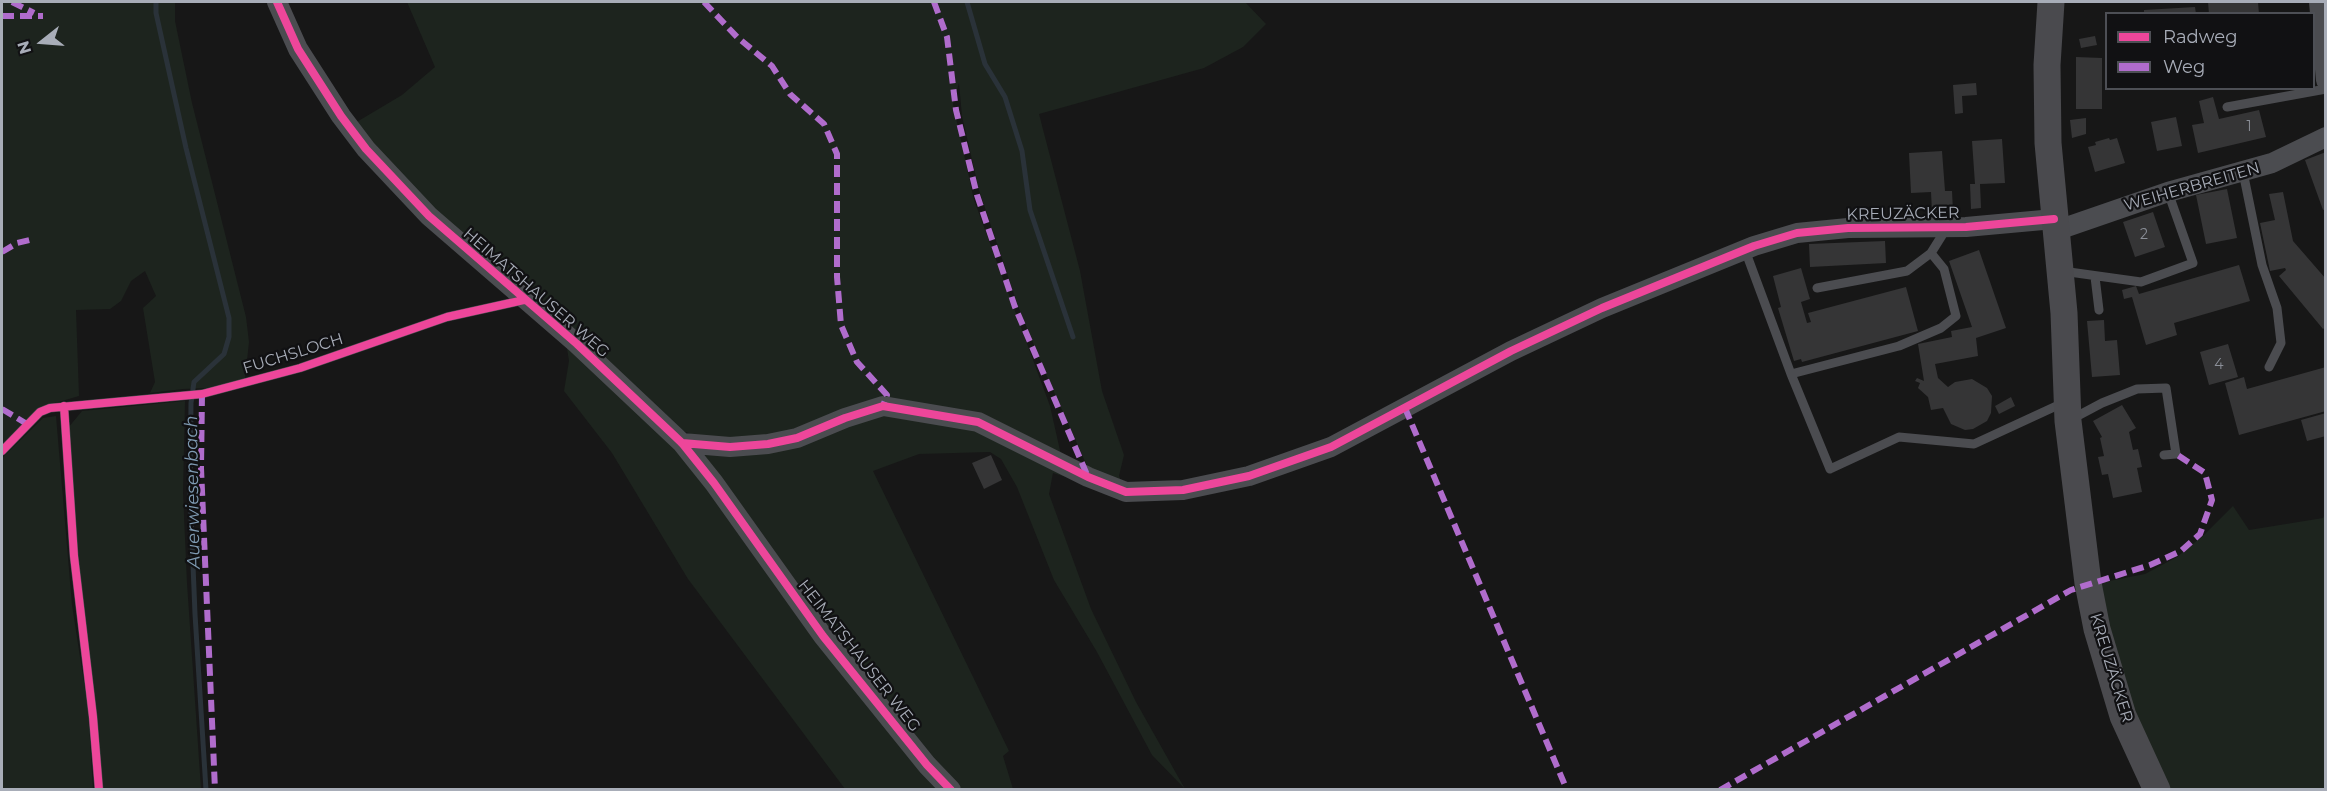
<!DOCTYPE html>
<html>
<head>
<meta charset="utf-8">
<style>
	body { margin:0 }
	#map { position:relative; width:2327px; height:791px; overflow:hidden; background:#171717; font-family:Montserrat,sans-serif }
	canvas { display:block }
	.frame { position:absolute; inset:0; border:3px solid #a8adb8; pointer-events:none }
	.legend { position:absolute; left:2105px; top:12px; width:210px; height:78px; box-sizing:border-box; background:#111113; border:2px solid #4d4f55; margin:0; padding:8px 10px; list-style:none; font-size:18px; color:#a8adb8 }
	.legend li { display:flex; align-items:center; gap:12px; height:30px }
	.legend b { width:30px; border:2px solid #4d4f55 }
	.north { position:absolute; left:12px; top:12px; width:60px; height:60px; -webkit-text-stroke:4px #111113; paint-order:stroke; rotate:253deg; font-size:16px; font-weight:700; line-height:24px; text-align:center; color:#a8adb8 }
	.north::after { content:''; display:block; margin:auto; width:21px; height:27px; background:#a8adb8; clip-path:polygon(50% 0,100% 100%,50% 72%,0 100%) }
</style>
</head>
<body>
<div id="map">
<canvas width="2327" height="791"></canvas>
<div class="frame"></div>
<ul class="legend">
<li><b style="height:8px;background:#ed469a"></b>Radweg</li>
<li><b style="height:8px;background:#b06ccc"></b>Weg</li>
</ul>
<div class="north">N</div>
</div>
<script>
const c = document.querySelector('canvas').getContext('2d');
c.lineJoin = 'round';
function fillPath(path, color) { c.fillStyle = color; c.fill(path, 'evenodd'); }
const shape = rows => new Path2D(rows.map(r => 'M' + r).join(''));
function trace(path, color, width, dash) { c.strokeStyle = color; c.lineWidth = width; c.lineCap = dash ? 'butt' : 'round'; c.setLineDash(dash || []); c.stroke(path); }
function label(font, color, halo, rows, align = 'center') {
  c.font = font + ' Montserrat,sans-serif'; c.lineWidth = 4.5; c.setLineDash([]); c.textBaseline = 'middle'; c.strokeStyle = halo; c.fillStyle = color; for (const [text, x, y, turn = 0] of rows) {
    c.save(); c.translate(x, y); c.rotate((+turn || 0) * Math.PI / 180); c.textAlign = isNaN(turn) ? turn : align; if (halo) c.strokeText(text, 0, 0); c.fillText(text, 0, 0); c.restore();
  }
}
fillPath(shape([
	[2,2,175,2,175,21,192,103,246,317,249,342,245,379,207,388,183,389,150,393,155,382,143,308,156,296,145,271,131,281,121,301,110,309,76,310,79,396,38,408,2,445],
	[407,2,1245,2,1266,24,1243,47,1204,68,1039,114,1080,271,1102,391,1124,455,1119,476,1124,488,1092,477,1045,372,1018,306,979,190,962,116,959,83,953,104,974,200,1050,406,1066,477,1053,473,1049,494,1091,609,1136,702,1185,789,1152,755,1097,652,1054,580,1017,487,1001,459,990,452,919,454,873,471,1009,751,1003,756,1013,789,956,789,926,759,704,464,704,455,711,450,788,436,703,439,676,428,435,213,355,123,402,95,435,67],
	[566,342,679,450,940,789,845,789,688,579,612,453,564,391,569,361],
	[185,401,183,493,187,583,201,789,103,789,77,544,68,428,82,411],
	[56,416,72,605,88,709,93,789,2,790,2,458,43,418],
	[2233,506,2249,530,2323,518,2325,514,2325,789,2166,789,2131,711,2098,587,2104,582,2145,574,2177,557,2204,535]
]), '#1d241e');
trace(shape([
	[156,2,156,13,186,148,229,318,229,337,224,354,194,382,191,403,190,491,195,614,206,790],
	[967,2,985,64,1005,97,1022,151,1030,210,1073,337]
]), '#2a3239', 5);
fillPath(shape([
	[2208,2,2258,2,2259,14,2209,14],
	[2195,7,2196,14,2144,14,2144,10],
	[2095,36,2097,45,2081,48,2079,39],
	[2076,57,2102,58,2102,109,2076,109],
	[1976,83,1977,95,1962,96,1963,113,1955,114,1953,85],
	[2213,97,2219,119,2259,110,2266,137,2198,153,2192,125,2204,123,2199,101],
	[2176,117,2182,146,2157,151,2151,122],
	[2086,118,2086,134,2072,138,2070,120],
	[2109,138,2110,140,2117,138,2125,163,2095,172,2088,147,2096,145,2095,142],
	[2002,139,2005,183,1980,184,1981,208,1971,209,1970,184,1975,184,1972,141],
	[1942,151,1945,191,1952,191,1953,211,1932,212,1931,192,1911,193,1909,153],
	[2326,152,2326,209,2323,210,2305,160],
	[2227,189,2237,238,2206,244,2196,195],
	[2283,192,2293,241,2326,279,2326,327,2323,329,2279,276,2286,270,2285,268,2270,271,2260,223,2275,220,2269,194],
	[2153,212,2165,247,2135,257,2123,222],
	[1885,241,1886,263,1810,267,1809,244],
	[1979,250,2006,328,1976,338,1978,356,1935,364,1938,378,1948,387,1955,382,1972,379,1987,388,1992,396,1991,413,1987,421,1973,429,1965,430,1951,424,1943,408,1931,410,1928,397,1918,388,1920,383,1915,381,1917,378,1924,381,1918,344,1952,337,1951,331,1972,327,1949,261],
	[2239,265,2250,301,2174,323,2177,335,2146,345,2132,297,2124,299,2122,290,2136,286,2139,294],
	[1801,268,1810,299,1801,302,1807,323,1811,322,1808,313,1906,287,1918,331,1802,362,1801,359,1794,361,1778,308,1781,307,1773,276],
	[2104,320,2105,341,2117,340,2120,375,2092,377,2087,321],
	[2228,344,2238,377,2209,385,2200,352],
	[2326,367,2326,411,2239,435,2225,383,2244,377,2247,389],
	[2011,397,2015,406,1999,414,1995,406],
	[2122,405,2136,428,2129,432,2133,450,2138,449,2142,467,2137,468,2142,492,2113,498,2108,474,2102,475,2098,457,2104,456,2100,438,2102,437,2093,421],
	[2326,413,2326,436,2307,441,2301,420],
	[991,455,1002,480,984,489,972,463]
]), '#353536');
trace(shape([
	[2227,107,2326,89],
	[2243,172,2262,265,2277,308,2281,343,2269,367],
	[1745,250,1791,374,1899,346,1941,328,1956,316,1944,269,1931,253],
	[2062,271,2141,282,2193,263,2168,192],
	[2095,277,2099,310],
	[1817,288,1907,271,1931,253,1946,229],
	[1791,374,1830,469,1899,437,1974,444,2065,402],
	[64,406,74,556,93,717,99,790],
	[2070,420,2102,403,2137,389,2166,388,2176,454,2164,455],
	[2,451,40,412,50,408,202,394,300,368,447,317,524,300]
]), '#4b4c50', 9);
trace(shape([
	[277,2,298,49,341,116,366,149,429,216,577,344,682,443,714,483,823,636,927,765,951,790],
	[2319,2,2326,80],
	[2055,231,2168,192,2272,163,2326,137],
	[682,443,730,447,768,444,797,438,845,418,883,406,978,422,1088,477,1126,492,1183,490,1249,476,1331,447,1511,351,1602,308,1754,246,1797,233,1848,228,1966,227,2054,219]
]), '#4b4c50', 20);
trace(shape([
	[2051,2,2047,65,2048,143,2064,313,2068,421,2088,583,2097,629,2123,716,2157,790]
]), '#4a4a4e', 27);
trace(shape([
	[12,2,34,13],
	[704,2,737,37,772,66,790,94,824,124,837,154,837,277,841,325,857,362,887,395,883,406],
	[934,2,947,37,956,110,977,195,1015,307,1088,477],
	[2,16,43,16],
	[2,252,17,243,34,239],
	[202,394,201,468,215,790],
	[1405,408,1567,790],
	[2,409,27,424],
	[1720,790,2071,590,2150,565,2181,551,2200,534,2212,500,2205,473,2176,454]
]), '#b06ccc', 6, [12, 6]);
trace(shape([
	[277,2,298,49,341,116,366,149,429,216,577,344,682,443,714,483,823,636,927,765,951,790],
	[64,406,74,556,93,717,99,790],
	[682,443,730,447,768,444,797,438,845,418,883,406,978,422,1088,477,1126,492,1183,490,1249,476,1331,447,1511,351,1602,308,1754,246,1797,233,1848,228,1966,227,2054,219],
	[2,451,40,412,50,408,202,394,300,368,447,317,524,300]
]), '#ed469a', 8);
label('14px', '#8b8f98', null, [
	["1",2249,127],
	["2",2144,235],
	["4",2219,365]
]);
label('16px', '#a8adb8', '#111113', [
	["WEIHERBREITEN",2192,187,-16],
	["KREUZÄCKER",1903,214,-1],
	["HEIMATSHAUSER WEG",536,293,41],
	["FUCHSLOCH",293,354,-17],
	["HEIMATSHAUSER WEG",859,656,52],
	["KREUZÄCKER",2111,668,73]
]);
label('italic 18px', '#7f9bb3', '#111113', [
	["Auerwiesenbach",193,492,-91]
]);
</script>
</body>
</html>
